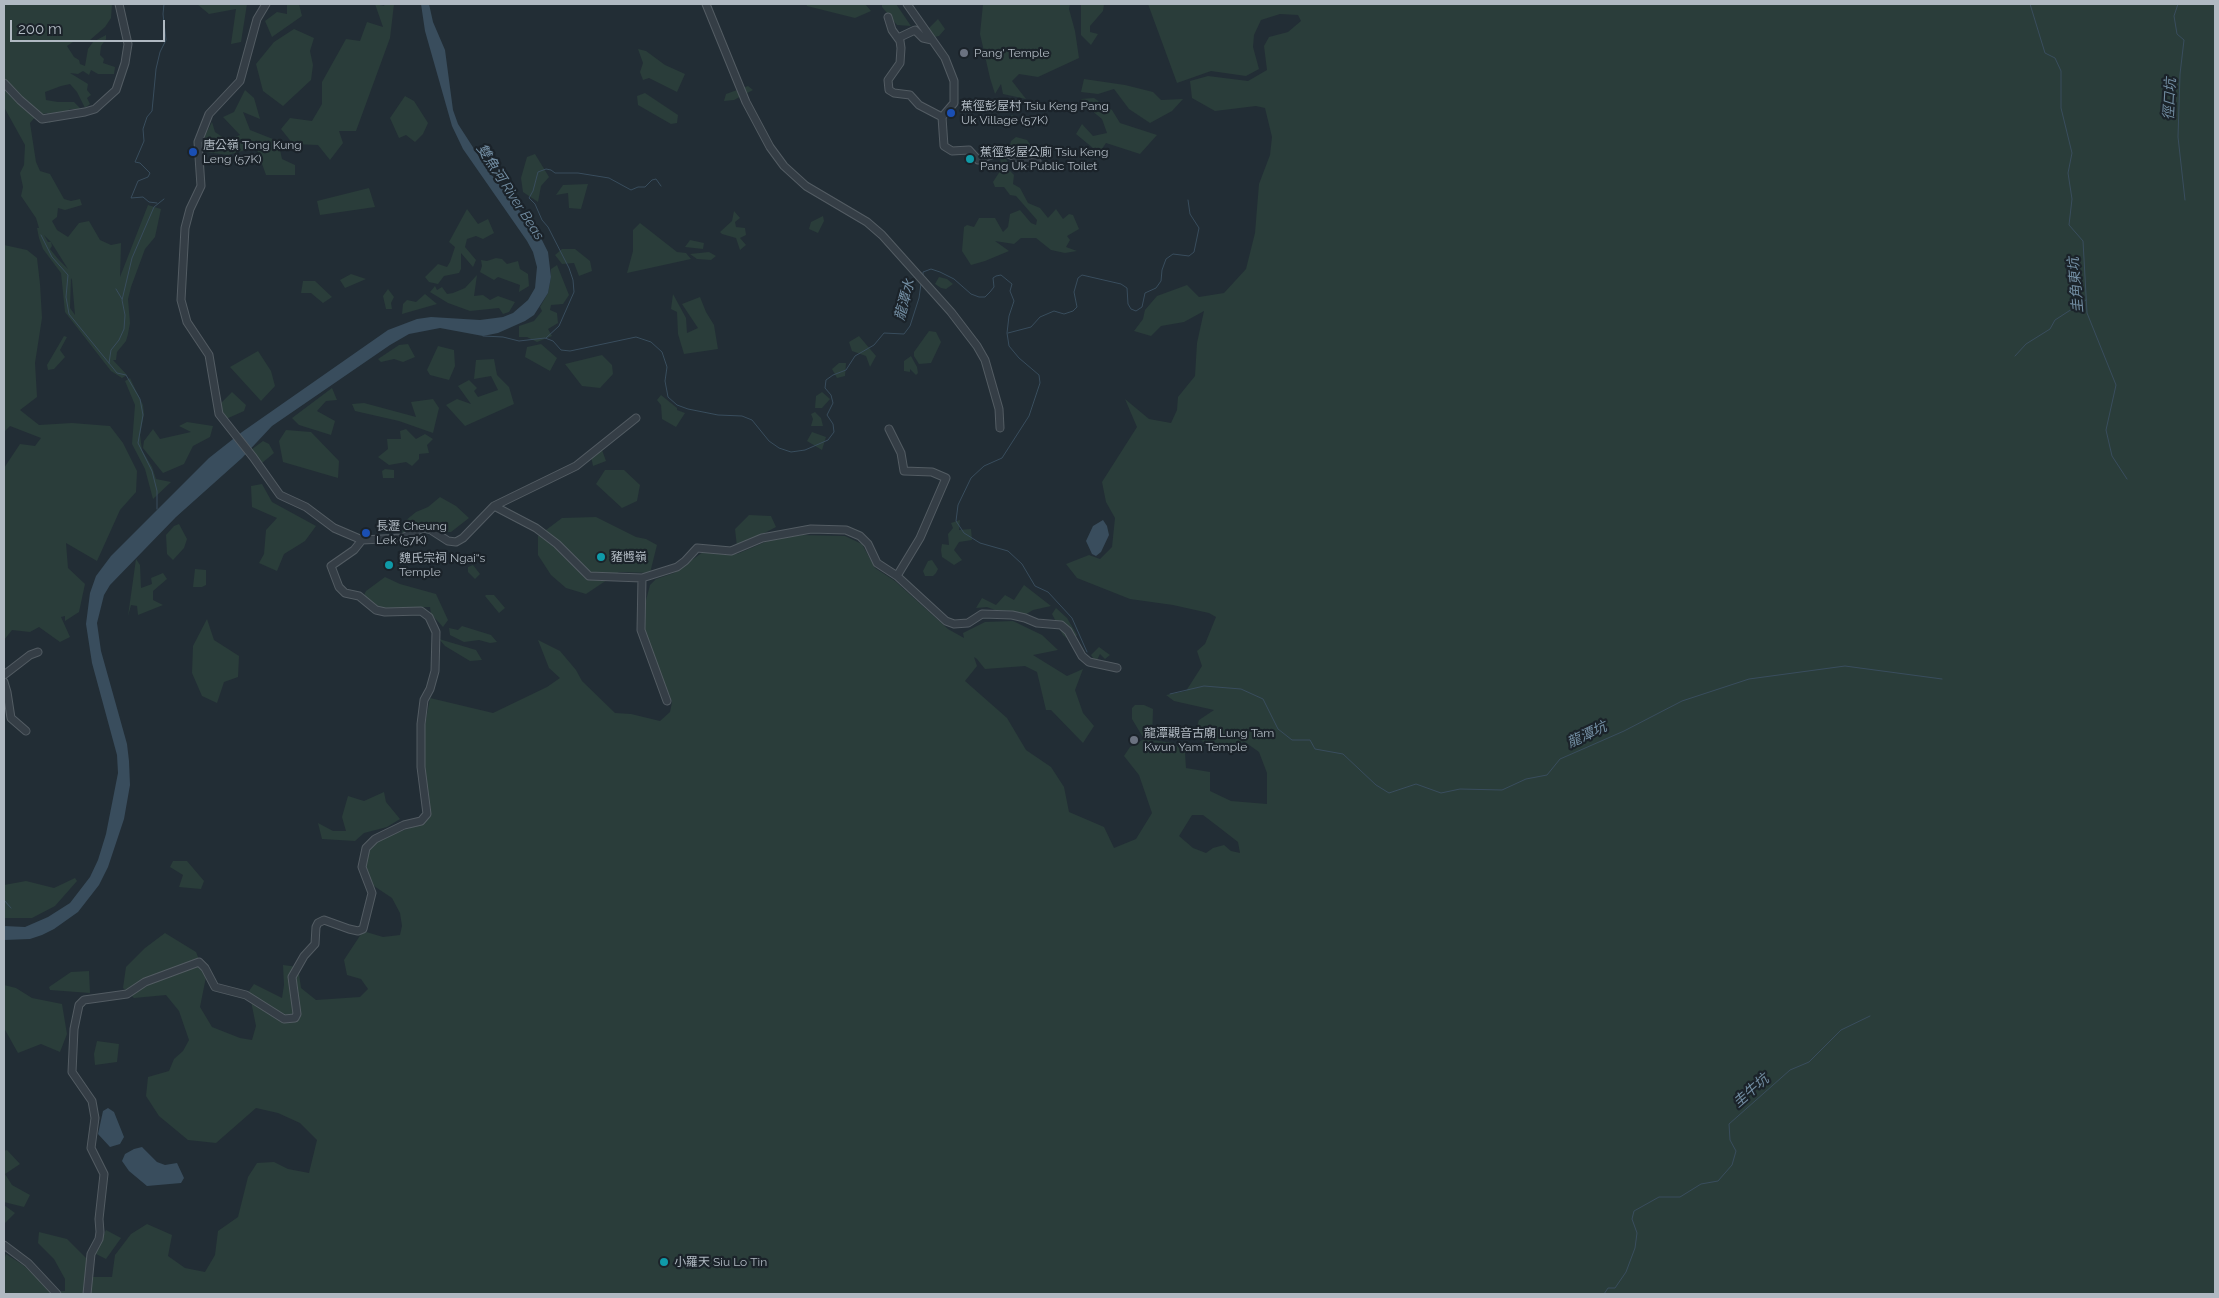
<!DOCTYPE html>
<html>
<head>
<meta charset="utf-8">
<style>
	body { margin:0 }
	#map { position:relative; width:2219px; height:1298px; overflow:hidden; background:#222d35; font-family:Raleway,sans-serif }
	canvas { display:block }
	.frame { position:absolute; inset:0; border:5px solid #b0b9c2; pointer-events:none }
	.scale { position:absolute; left:10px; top:20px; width:155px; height:22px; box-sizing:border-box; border:2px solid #b0b9c2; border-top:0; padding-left:6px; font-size:15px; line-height:18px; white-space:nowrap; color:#b0b9c2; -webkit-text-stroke:4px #1b232a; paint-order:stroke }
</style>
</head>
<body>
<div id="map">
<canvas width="2219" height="1298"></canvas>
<div class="frame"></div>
<div class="scale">200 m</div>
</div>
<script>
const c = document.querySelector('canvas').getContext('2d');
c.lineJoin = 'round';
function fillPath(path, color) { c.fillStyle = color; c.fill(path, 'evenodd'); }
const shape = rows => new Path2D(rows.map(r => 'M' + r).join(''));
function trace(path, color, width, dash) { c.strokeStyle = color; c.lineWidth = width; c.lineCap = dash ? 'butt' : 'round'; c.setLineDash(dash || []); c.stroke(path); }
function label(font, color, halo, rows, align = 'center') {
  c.font = font + ' Raleway,"Noto Sans TC",sans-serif'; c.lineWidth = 4.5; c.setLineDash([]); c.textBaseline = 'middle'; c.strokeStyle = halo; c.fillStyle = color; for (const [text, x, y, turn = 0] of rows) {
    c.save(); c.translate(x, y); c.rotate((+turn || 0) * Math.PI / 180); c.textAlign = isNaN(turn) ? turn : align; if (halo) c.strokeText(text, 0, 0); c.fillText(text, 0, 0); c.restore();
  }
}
fillPath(shape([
	[4,4,112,4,111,18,105,27,90,40,73,42,67,46,74,57,79,60,80,64,85,66,88,49,93,42,106,35,106,39,101,46,100,55,104,59,103,63,115,67,114,74,98,74,91,70,89,75,83,71,78,74,70,73,88,84,87,90,91,95,87,98,90,104,85,108,77,92,70,84,61,86,45,92,46,100,58,102,74,102,81,109,70,109,57,120,49,123,47,113,36,116,30,123,36,162,40,171,50,174,64,199,71,201,80,199,82,205,65,210,58,208,57,217,52,221,57,230,68,237,79,223,89,221,100,240,111,245,121,243,120,277,148,205,161,209,155,237,145,249,131,287,128,299,130,323,128,334,126,341,117,352,116,360,113,360,127,375,122,378,111,371,65,312,61,273,43,249,39,238,37,228,39,228,36,218,21,196,23,187,20,173,24,165,25,145,4,107],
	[44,235,51,242,68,269,58,259,50,249,52,246,51,242,48,242],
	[71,278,72,280,75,315,70,308],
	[197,4,247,4,241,42,231,44,236,9,209,14],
	[287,4,299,4,302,16,272,37,265,21,277,12,287,14],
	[375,4,384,6,385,4,394,4,390,38,356,131,339,131,343,143,330,160,318,145,293,144,281,129,290,118,312,121,322,104,322,82,346,39,360,41,367,22,383,27],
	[806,4,865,4,871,11,855,18,807,6],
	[882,4,896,4,911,26,897,25,882,7],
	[983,4,1070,4,1069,9,1075,31,1079,58,1038,77,1019,74,1012,81,1026,99,1003,94,1001,84,995,94,990,78,980,34],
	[1081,4,1104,4,1103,11,1090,26,1090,32,1098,34,1091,45,1081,35],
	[1148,4,2215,4,2215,1294,4,1294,4,1260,6,1254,23,1265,53,1292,65,1291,65,1279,54,1259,38,1243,39,1232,67,1239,86,1258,91,1277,112,1277,115,1255,131,1234,147,1224,172,1235,168,1256,185,1268,205,1272,215,1255,218,1231,238,1217,248,1177,257,1163,274,1162,288,1169,309,1173,317,1140,300,1123,278,1113,256,1108,216,1143,188,1140,159,1116,146,1096,148,1077,169,1071,174,1059,183,1051,189,1040,179,1011,166,995,134,998,123,988,126,967,145,948,165,933,196,952,206,977,200,1007,212,1027,240,1038,252,1040,256,1026,249,991,254,984,282,998,284,985,283,965,298,967,301,988,316,1000,360,997,368,989,361,979,347,975,344,960,363,931,383,937,400,935,402,926,400,913,392,898,371,884,362,867,368,847,382,838,424,823,428,818,430,812,424,783,423,735,430,698,493,713,547,687,560,678,549,668,538,640,560,651,576,670,582,681,615,713,631,714,660,721,670,712,672,702,644,631,644,608,650,585,656,579,674,573,703,552,737,554,770,540,801,535,845,536,862,544,875,568,895,581,948,629,964,638,963,633,985,622,1013,621,1042,635,1058,650,1033,655,1067,676,1083,669,1075,690,1083,713,1094,726,1083,743,1051,710,1046,710,1037,672,1025,666,985,669,977,659,974,657,977,666,965,681,1007,718,1026,750,1051,767,1064,787,1069,812,1104,827,1114,848,1136,839,1152,813,1139,775,1124,756,1130,747,1144,739,1132,719,1132,708,1135,705,1144,705,1153,709,1152,740,1174,743,1185,753,1186,768,1210,772,1210,791,1231,801,1267,804,1267,773,1259,752,1245,742,1212,749,1194,735,1199,720,1214,710,1174,701,1166,695,1186,691,1202,666,1197,651,1205,644,1216,617,1209,613,1173,605,1130,599,1077,578,1066,564,1089,555,1100,559,1112,547,1115,518,1106,502,1102,482,1137,427,1125,399,1149,419,1171,423,1177,410,1178,397,1195,376,1197,343,1204,311,1184,322,1161,326,1151,336,1134,331,1143,319,1145,310,1157,296,1187,285,1199,297,1224,293,1246,269,1255,233,1259,184,1270,155,1272,137,1265,108,1256,106,1215,111,1192,98,1190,81,1208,76,1248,81,1267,70,1264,46,1269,37,1288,32,1301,21,1298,15,1280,14,1261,20,1254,35,1253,47,1259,69,1246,76,1211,71,1177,83],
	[1192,815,1203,815,1220,828,1238,842,1240,853,1231,851,1224,845,1213,848,1206,853,1193,848,1179,836],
	[938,19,945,29,939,36,934,37,923,34],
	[294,29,314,38,310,51,313,65,311,80,283,106,263,91,256,64,274,42],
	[638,49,646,51,665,65,685,74,677,92,649,78,643,80,640,72,643,63],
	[1084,79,1125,85,1153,92,1161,100,1183,99,1172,111,1150,123,1129,109,1114,89,1098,94,1081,92],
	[748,86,753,90,734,100,724,101,726,94],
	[245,90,254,98,260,119,243,112,250,130,278,141,282,159,295,165,295,175,266,175,256,147,228,155,206,152,199,147,212,122,215,132,227,140,240,135,223,117,234,112],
	[645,93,678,115,677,123,671,124,638,105,637,96],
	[405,96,414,101,428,123,423,134,415,142,406,135,399,138,390,118],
	[1094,98,1112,110,1120,123,1157,135,1140,154,1106,143,1099,153,1076,134,1082,124,1093,136,1107,133,1102,119,1086,106,1081,99],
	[1012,115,1017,118,1017,124,1005,127,1004,121],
	[1016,137,1027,140,1036,153,1029,161,1014,154,1009,149,1011,141],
	[535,154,549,177,541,186,538,202,523,192,521,178,527,157],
	[1004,157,1010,164,1010,171,1014,175,1013,184,1020,188,1028,203,1040,208,1048,218,1056,209,1063,219,1069,214,1073,215,1079,229,1067,236,1070,240,1066,247,1077,251,1065,253,1051,250,1036,238,1021,238,1014,244,995,241,1009,251,985,261,971,265,962,251,964,227,967,225,974,227,979,218,995,218,1003,232,1008,227,1010,214,1020,210,1031,223,1036,225,1037,220,1016,196,1010,195,1004,187,995,187,993,182,1002,168,1000,159],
	[588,184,581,209,569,208,568,193,556,195,563,185],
	[369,188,375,207,320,215,317,201],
	[467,209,478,224,488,219,494,233,483,239,476,236,467,239,465,247,476,260,473,267,461,253,461,269,459,273,444,276,438,284,429,282,425,277,438,264,447,267,450,262,455,247,449,242],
	[734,211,740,218,735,222,736,227,745,228,746,235,740,238,746,245,740,250,736,238,722,234,720,232,732,221],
	[823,216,824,221,818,233,809,229,811,222],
	[640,223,677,252,686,253,691,259,627,273,633,251,633,230],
	[690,240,704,243,703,249,685,247],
	[4,245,27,250,37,258,40,284,42,318,35,363,37,397,20,410,39,425,72,423,110,426,123,443,137,471,136,492,120,510,97,561,66,543,68,568,85,584,79,612,65,621,65,616,61,617,70,637,60,642,39,627,30,632,12,630,4,640,4,468,20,444,35,446,41,438,10,426,4,432],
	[562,249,575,249,590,261,592,271,579,276,574,263,562,264,555,255],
	[709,252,716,256,711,260,697,259,690,254],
	[496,258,502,259,507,264,518,261,520,269,528,274,529,286,519,292,520,285,498,277,494,280,480,272,482,266,481,260,487,261],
	[557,265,569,295,563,304,551,305,550,310,557,313,558,323,548,329,552,336,537,342,527,337,519,337,519,326,534,321,542,311,540,307,548,293,551,277,551,269],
	[351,274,366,279,345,288,340,280],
	[477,275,474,296,483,295,490,300,498,296,515,302,509,312,503,314,499,308,470,311,448,303,430,292,435,286,437,290,442,287,447,294,453,293,465,288],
	[939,277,947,279,953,284,946,289,941,288,935,284],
	[303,281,315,281,332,297,323,303,311,293,301,293],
	[388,289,394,297,391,303,392,309,386,309,383,296],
	[425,294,437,304,402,314,403,304,407,300,416,302],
	[673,294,686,318,687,333,698,328,682,304,700,297,706,312,714,325,718,349,684,354,678,334,677,312,671,309],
	[929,331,936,332,941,342,931,363,919,364,914,356,914,352],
	[64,336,67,337,60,350,65,357,54,369,48,370,47,365],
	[859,336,876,356,870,367,866,356,852,351,849,342],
	[408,344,415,357,403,362,394,359,381,362,378,359,399,345],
	[541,344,557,358,550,371,525,357,527,347],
	[438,346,454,350,455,366,449,380,430,375,427,370],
	[258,351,271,371,275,386,261,401,230,367],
	[602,355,612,365,613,374,600,388,582,386,565,364],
	[911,356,917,367,918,373,916,375,910,369,910,372,904,371,904,361],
	[494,359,497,375,509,387,514,404,465,426,446,405,457,399,471,404,458,386,469,380,477,388,474,391,478,397,498,390,491,376,474,379,476,360],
	[839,363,846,363,845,376,837,378,832,369],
	[130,378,143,405,144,414,140,435,142,450,152,467,156,479,171,482,153,499,145,469,132,444,135,405,125,381],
	[332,388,337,400,326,401,317,411,335,421,331,435,299,425,292,418],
	[232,392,246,405,244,411,226,419,217,407],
	[822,392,830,399,822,408,815,408,816,396],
	[661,395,677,408,677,410,685,413,676,427,662,419,661,405,657,400],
	[433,399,439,408,433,433,399,421,355,411,352,404,364,403,416,417,411,402],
	[815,412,821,418,823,426,811,426,813,419,811,414],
	[187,422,213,426,210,437,193,446,184,464,163,473,143,448,144,441,153,429,160,439,191,432,179,426],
	[406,429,416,439,425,434,433,439,427,445,429,453,419,454,419,459,412,466,406,462,389,465,378,457,388,449,387,439,401,439,400,431],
	[286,430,311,432,339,461,338,478,283,462,279,441],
	[812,432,826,437,822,450,807,441],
	[263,441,269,444,274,453,262,463,251,450],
	[602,450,606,461,593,466,591,456],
	[385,469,394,470,394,478,383,478,382,471],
	[605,470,624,470,640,485,637,501,622,508,596,484],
	[262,484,272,502,316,526,305,541,284,554,277,571,259,563,264,554,266,530,277,518,252,507,251,486],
	[440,497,456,506,469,518,451,532,443,532,423,525,402,534,403,528,401,526,405,521,416,512,428,507],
	[749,515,771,516,776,527,737,547,735,529],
	[596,517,636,537,646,539,657,545,650,573,619,572,586,594,566,588,551,575,538,555,538,536,562,518],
	[960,520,959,530,971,529,972,540,959,542,954,550,962,560,954,565,942,557,941,550,942,544,949,545,948,534,953,528,951,523],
	[179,524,187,539,184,548,173,560,167,554,166,535,174,526],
	[136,559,140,565,141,588,152,584,151,578,163,573,167,579,153,591,153,600,163,605,138,615,137,606,131,605,128,616],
	[932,560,938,569,936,573,933,576,925,576,923,571,928,561],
	[473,565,480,574,475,579,468,572,468,567],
	[195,569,206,570,206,585,202,587,193,587],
	[385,577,400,584,436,594,448,620,443,627,431,614,430,607,383,608,360,603,366,591],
	[1024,585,1051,606,1033,610,1018,619,987,607,976,608,982,598,996,605,1005,595,1014,600],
	[486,595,494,595,505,608,499,613,485,596],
	[1056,608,1067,618,1077,635,1071,642,1063,635,1052,614],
	[207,619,214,640,239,656,238,677,224,682,217,703,202,696,192,673,193,646],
	[462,626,491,635,497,642,490,643,479,640,464,642,450,635,449,628,458,630],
	[439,639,476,650,482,660,470,661,445,646],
	[1099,647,1110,655,1105,659,1100,654,1096,662,1091,655],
	[384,792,386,802,400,819,387,827,364,833,355,841,322,839,318,823,333,831,346,831,342,817,348,796,364,801],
	[173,861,187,861,204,881,201,889,179,887,183,875,170,867],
	[75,878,77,881,55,906,32,918,4,918,4,885,26,881,54,888],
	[89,971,90,993,50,990,49,987,71,972],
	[4,985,16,988,32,998,62,1004,67,1034,60,1052,41,1044,18,1053,4,1028],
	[97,1041,119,1044,117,1062,95,1065,94,1054],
	[7,1150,20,1164,5,1174,12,1185,30,1195,24,1207,4,1202,4,1151],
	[4,1205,15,1213,4,1224],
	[106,1230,121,1238,106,1259,94,1253]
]), '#2a3d3a');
fillPath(shape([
	[421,4,429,4,433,22,445,50,453,110,458,124,487,169,541,238,548,252,551,277,548,293,534,315,525,321,498,333,483,336,440,328,409,334,390,345,272,426,242,458,176,517,110,585,104,595,97,623,101,651,127,744,129,761,130,785,124,819,108,867,99,885,78,912,54,929,42,935,30,939,4,940,4,926,25,927,48,917,70,903,90,877,98,860,106,834,118,773,117,755,92,663,86,624,90,593,96,576,111,556,209,458,242,432,388,330,417,319,431,317,480,320,503,317,513,313,528,300,535,288,537,267,533,252,527,241,463,149,452,126,425,31],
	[1103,520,1107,526,1109,535,1101,552,1096,556,1092,554,1086,541,1093,526],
	[108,1108,114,1112,124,1137,120,1144,110,1147,98,1134,103,1111],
	[142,1147,157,1162,165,1165,177,1163,184,1178,181,1183,147,1186,129,1171,122,1161,125,1154,134,1149]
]), '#394d5d');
trace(shape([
	[2030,4,2045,53,2055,58,2061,71,2061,108,2072,153,2068,173,2072,199,2069,225,2083,241,2087,313,2116,385,2106,430,2112,456,2127,479],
	[2178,4,2174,16,2177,34,2184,40,2180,74,2178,137,2185,200],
	[157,203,149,202,143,197,131,198,138,181,148,177,150,173,140,163,135,162,144,141,143,129,147,117,152,111,156,69,160,52,166,40,163,14,164,4],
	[41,235,52,257,68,275,66,297,69,314,113,368,117,373,126,375,140,399,143,415,138,443,152,471,157,491,157,509],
	[923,275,923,272,931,269,940,272,954,279,971,294,979,297,985,297,990,292,994,287,993,278,996,276,1001,275,1012,284,1010,291,1014,301,1009,316,1007,333,1009,346,1019,358,1039,375,1040,383,1029,416,1002,458,984,466,971,478,958,505,956,521,964,533,980,543,1008,551,1022,564,1035,586,1048,592,1072,618,1087,652],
	[116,289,122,299],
	[1008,333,1031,327,1040,317,1054,311,1064,314,1073,311,1077,307,1074,292,1078,278,1082,275,1121,284,1127,288,1128,304,1131,309,1136,311,1142,307,1145,293,1156,288,1161,281,1162,270,1166,259,1173,254,1189,256,1194,252,1199,228,1190,214,1188,200],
	[483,336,503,337,519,341,545,338,553,341,561,350,570,351,636,337,651,342,662,352,667,367,665,381,668,397,677,405,688,409,718,415,742,416,752,420,769,441,779,448,791,452,805,450,828,440,834,432,833,424,827,415,833,403,831,395,825,388,826,380,833,375,846,370,855,356,874,345,884,333,904,334,910,326,919,298,921,284],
	[546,338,559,326,574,292,573,280,569,268,548,227,542,220,535,204,529,198,533,191,538,172,546,169,551,170,555,173,578,173,609,178,631,190,638,187,645,187,652,180,656,179,661,186],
	[2015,356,2026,344,2050,329,2055,320,2086,300],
	[109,363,111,350,119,340,124,329,125,315,122,300,132,258,154,207,164,199],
	[1170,694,1204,686,1241,689,1263,699,1278,729,1292,740,1310,740,1315,749,1343,754,1376,785,1389,793,1416,784,1441,793,1460,789,1502,790,1526,779,1547,775,1560,759,1624,731,1682,701,1749,679,1845,666,1942,679],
	[4,900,11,908],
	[1604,1294,1608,1288,1615,1288,1626,1272,1635,1248,1637,1233,1632,1219,1634,1211,1659,1197,1680,1197,1701,1184,1718,1181,1732,1165,1736,1151,1730,1140,1729,1124,1790,1070,1809,1062,1841,1030,1870,1016]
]), '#394d5d', 1);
const minor = shape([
	[266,4,257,19,240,81,209,114,198,142,201,186,190,209,185,228,181,300,187,322,209,355,219,414,253,457,280,495,306,507,334,528,362,540,402,538,423,528,431,530,448,541,456,542,463,538,494,506,576,466,636,418],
	[706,4,746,102,770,147,784,166,806,186,867,222,882,235,951,312,977,346,985,360,999,409,1000,428],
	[907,4,945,58,954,81,954,103,942,117,944,146,952,151,969,150,978,160,1001,151,1030,163,1037,161],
	[888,17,892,30,900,41,901,48,900,63,888,80,889,90,894,93,910,95,919,105,942,117],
	[898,38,915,30,923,38,932,40],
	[4,83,20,100,42,119,85,112,95,109,116,90,125,63,128,44,119,4],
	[889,429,901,453,904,471,932,472,946,478,920,538,897,576],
	[494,506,536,528,557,544,589,576,642,578,677,567,685,561,697,548,731,551,762,538,811,529,846,530,860,536,868,544,877,563,897,576,946,621,954,624,968,623,982,614,1012,615,1025,618,1037,623,1061,625,1068,631,1082,656,1089,662,1117,668],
	[642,578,641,630,667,701],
	[4,675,30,655,38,652],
	[4,682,7,692,11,718,26,731],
	[4,1245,28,1263,57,1294],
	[87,1294,91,1254,99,1239,100,1232,99,1219,104,1174,91,1148,95,1118,92,1101,72,1072,74,1029,79,1005,84,1000,127,994,145,982,199,962,205,968,215,987,246,995,284,1019,295,1018,297,1014,292,977,304,956,315,944,316,927,318,923,324,920,349,929,358,931,363,929,372,893,362,867,366,848,375,839,404,825,421,821,427,814,421,767,421,724,424,700,430,689,435,671,436,632,429,617,421,611,385,612,376,610,359,596,345,593,339,587,331,566,354,550,362,540]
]);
trace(minor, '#535c63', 9);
trace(minor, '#353e46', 7);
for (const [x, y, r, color] of [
	[964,53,5,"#6b7280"],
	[951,113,5,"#1a4fb4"],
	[193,152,5,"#1a4fb4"],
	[970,159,5,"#0f9aa8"],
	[366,533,5,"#1a4fb4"],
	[601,557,5,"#0f9aa8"],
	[389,565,5,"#0f9aa8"],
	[1134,740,5,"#6b7280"],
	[664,1262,5,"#0f9aa8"]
]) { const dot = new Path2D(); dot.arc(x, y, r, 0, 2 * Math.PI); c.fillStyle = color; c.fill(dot); trace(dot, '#1b232a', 2); }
label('12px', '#b0b9c2', '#1b232a', [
	["Pang' Temple",974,53],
	["蕉徑彭屋村 Tsiu Keng Pang",961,106],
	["Uk Village (57K)",961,120],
	["唐公嶺 Tong Kung",203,145],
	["Leng (57K)",203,159],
	["蕉徑彭屋公廁 Tsiu Keng",980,152],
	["Pang Uk Public Toilet",980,166],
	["長瀝 Cheung",376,526],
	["Lek (57K)",376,540],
	["豬乸嶺",611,557],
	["魏氏宗祠 Ngai“s",399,558],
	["Temple",399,572],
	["龍潭觀音古廟 Lung Tam",1144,733],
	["Kwun Yam Temple",1144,747],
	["小羅天 Siu Lo Tin",674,1262]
], 'left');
label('italic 14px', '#738ea3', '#1b232a', [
	["徑口坑",2170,99,-87],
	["雙魚河 River Beas",510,192,57],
	["圭角東坑",2076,285,-95],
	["龍潭水",905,300,-75],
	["龍潭坑",1587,735,-25],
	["圭牛坑",1751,1091,-41]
]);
</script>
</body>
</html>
